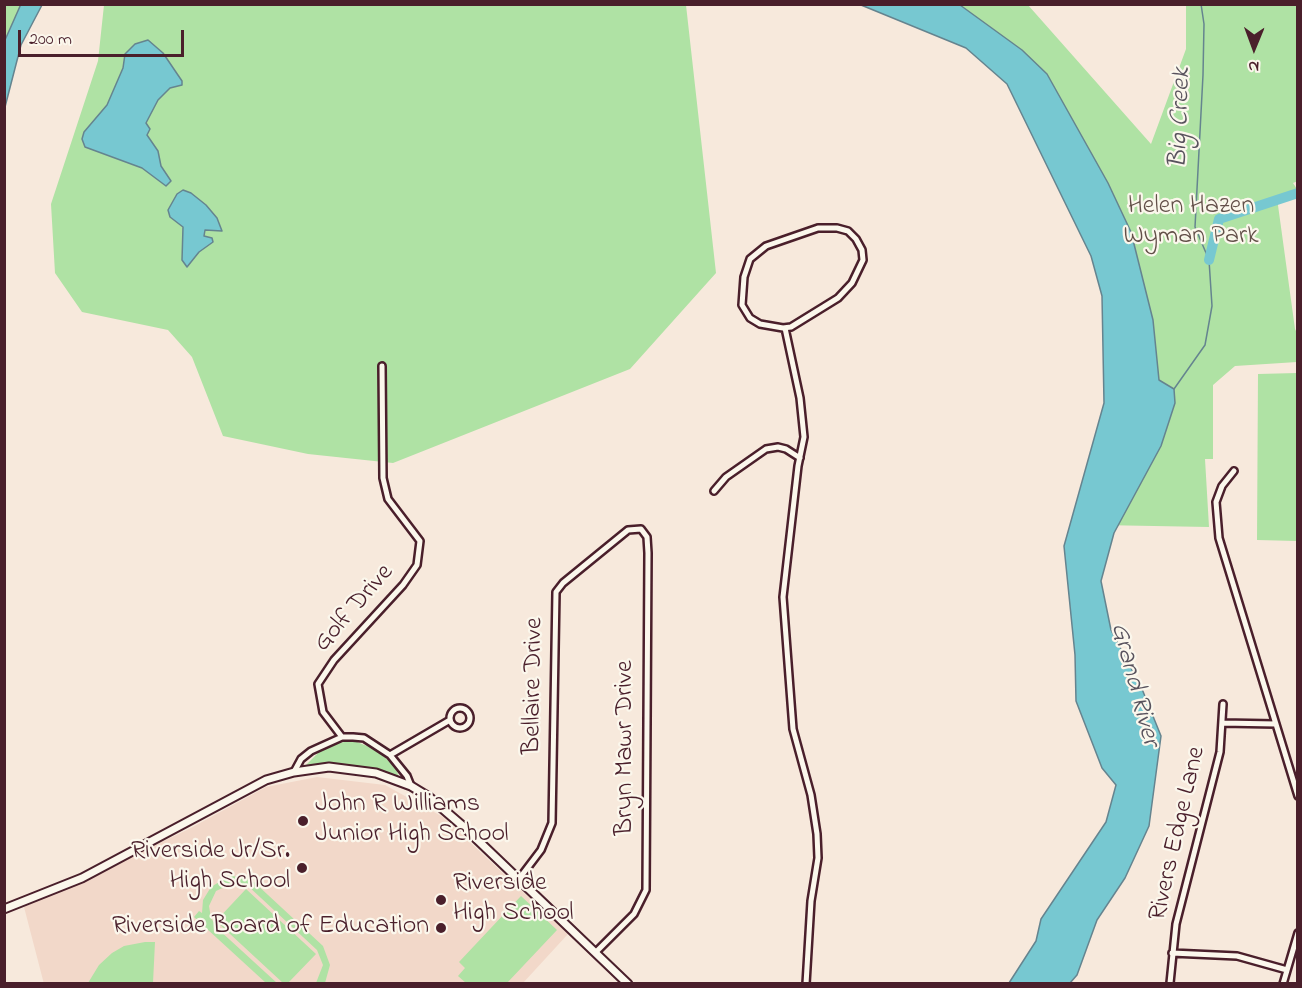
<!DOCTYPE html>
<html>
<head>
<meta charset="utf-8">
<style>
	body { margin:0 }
	#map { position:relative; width:1302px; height:988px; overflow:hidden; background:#f7e9dc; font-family:"Indie Flower",sans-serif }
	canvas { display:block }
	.frame { position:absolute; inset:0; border:6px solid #4a1f2b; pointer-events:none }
	.north { position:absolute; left:1224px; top:18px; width:60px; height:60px; -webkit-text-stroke:4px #fbf7ec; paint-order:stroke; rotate:181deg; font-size:16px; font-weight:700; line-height:24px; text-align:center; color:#4a1f2b }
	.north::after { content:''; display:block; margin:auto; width:21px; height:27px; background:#4a1f2b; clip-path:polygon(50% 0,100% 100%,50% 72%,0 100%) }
	.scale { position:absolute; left:18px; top:30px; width:166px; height:27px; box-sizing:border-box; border:3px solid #4a1f2b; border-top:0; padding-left:8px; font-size:18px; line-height:21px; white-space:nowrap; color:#4a1f2b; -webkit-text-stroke:4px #fbf7ec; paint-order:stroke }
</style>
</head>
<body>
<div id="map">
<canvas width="1302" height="988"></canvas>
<div class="frame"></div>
<div class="north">N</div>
<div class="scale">200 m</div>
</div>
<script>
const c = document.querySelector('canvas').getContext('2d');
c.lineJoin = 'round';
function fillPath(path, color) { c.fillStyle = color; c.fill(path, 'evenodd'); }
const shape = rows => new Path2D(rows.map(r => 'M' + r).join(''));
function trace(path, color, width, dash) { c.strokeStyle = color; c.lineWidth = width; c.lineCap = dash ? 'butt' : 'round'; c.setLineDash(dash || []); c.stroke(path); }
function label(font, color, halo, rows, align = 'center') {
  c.font = font + ' "Indie Flower",sans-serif'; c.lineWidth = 4.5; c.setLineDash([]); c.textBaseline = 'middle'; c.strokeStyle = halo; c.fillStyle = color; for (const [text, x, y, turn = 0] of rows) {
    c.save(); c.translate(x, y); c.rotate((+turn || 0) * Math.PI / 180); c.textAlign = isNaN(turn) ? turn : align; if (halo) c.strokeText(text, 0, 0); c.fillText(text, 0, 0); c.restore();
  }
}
fillPath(shape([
	[317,777,385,785,443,817,568,934,523,983,44,984,24,907,189,829,266,787]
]), '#f2d8c9');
fillPath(shape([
	[5,5,32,5,5,70],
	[104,5,686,5,716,273,630,369,393,463,308,454,223,436,192,357,168,330,82,312,55,273,51,204,98,61],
	[901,5,1028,5,1151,144,1186,49,1186,5,1297,5,1298,181,1293,183,1297,189,1277,198,1295,329,1297,333,1297,362,1235,366,1213,385,1213,459,1205,459,1209,527,1099,525,1120,330,1025,81],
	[1297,373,1297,541,1257,540,1258,374],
	[352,740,377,750,395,767,400,779,351,766,303,768,324,747],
	[229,876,245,877,254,882,323,946,330,965,325,983,316,983,323,965,317,950,247,885,231,884,216,891,209,906,211,918,218,929,277,983,266,983,194,917,199,911,202,913,203,900,211,887],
	[246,889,316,954,288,983,283,983,216,921],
	[521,896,557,930,507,983,466,983,458,976,465,968,459,962],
	[145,942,155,942,153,983,88,983,99,965,112,953,124,946]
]), '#afe2a4');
const water = shape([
	[21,4,42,5,21,45,5,107,5,40,21,4],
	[861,5,960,5,1022,50,1047,74,1108,183,1131,232,1153,320,1159,380,1174,389,1175,403,1161,446,1114,533,1101,581,1111,630,1142,689,1161,736,1149,826,1125,878,1097,920,1077,975,1070,983,1009,983,1036,941,1041,919,1106,822,1116,785,1102,768,1076,701,1075,655,1064,546,1104,403,1102,296,1091,256,1007,84,966,48,861,5],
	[148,40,163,53,182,81,182,85,170,88,158,100,146,123,150,129,147,135,158,151,161,166,171,181,166,186,142,168,85,147,82,139,84,132,107,105,123,68,125,54,135,44,148,40],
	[183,190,191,193,206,205,217,218,222,231,205,230,204,236,212,238,213,242,199,252,187,267,182,260,183,227,170,217,168,210,177,194,183,190]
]);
fillPath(water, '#77c8d1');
trace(water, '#65848f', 1.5);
trace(shape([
	[1174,389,1205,345,1212,306,1209,260,1195,227,1203,75,1204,24,1201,4]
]), '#65848f', 1.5);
trace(shape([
	[1209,260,1219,219,1298,193]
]), '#77c8d1', 10);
const minor = shape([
	[818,228,837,228,848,231,856,239,862,250,863,260,852,283,838,298,791,327,783,328,760,324,750,318,742,305,744,277,750,259,766,246,818,228],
	[785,328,800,398,804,437,798,466,783,597,793,729,811,795,817,834,818,858,811,901,806,984],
	[1234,471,1222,486,1216,502,1219,538,1298,796],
	[714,491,726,477,766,449,778,447,786,449,800,458],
	'450 718a10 10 0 1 1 20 0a10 10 0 1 1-20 0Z',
	[1222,723,1276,724],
	[342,737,323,712,318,684,334,660,403,585,417,565,420,541,388,499,383,478,382,366],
	[390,755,450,720],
	[294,772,301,759,311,751,342,737,353,737,364,738,390,755,407,776,411,786],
	[519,879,541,850,552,823,556,592,563,583,628,530,641,529,647,537,648,553,646,890,634,914,596,952],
	[1172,953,1237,956,1287,970],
	[1170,983,1176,924,1220,752,1223,704],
	[1283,984,1298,933]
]);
const major = shape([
	[4,909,82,878,266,780,294,772,329,767,376,773,411,786,429,797,465,828,628,984]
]);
trace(minor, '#4a1f2b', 10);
trace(major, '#4a1f2b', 11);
trace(minor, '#fbf7ec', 5);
trace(major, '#fbf7ec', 7);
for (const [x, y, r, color] of [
	[303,821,6,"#4a1f2b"],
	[302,868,6,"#4a1f2b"],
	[441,900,6,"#4a1f2b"],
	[441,928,6,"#4a1f2b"]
]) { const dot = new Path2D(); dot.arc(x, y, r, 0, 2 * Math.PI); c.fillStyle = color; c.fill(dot); trace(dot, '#fbf7ec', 2); }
label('26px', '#635049', '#fbf7ec', [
	["Helen Hazen",1191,208],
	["Wyman Park",1191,238]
]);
label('26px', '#4a1f2b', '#fbf7ec', [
	["Golf Drive",355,609,-49],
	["Bellaire Drive",535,686,-89],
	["Bryn Mawr Drive",627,748,-90],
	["Rivers Edge Lane",1179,834,-77]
]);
label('26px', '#4a1f2b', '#fbf7ec', [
	["John R Williams",315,806],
	["Junior High School",315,836],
	["Riverside Jr/Sr.",290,853,"right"],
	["High School",290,883,"right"],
	["Riverside",453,885],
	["High School",453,915],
	["Riverside Board of Education",429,928,"right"]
], 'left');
label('italic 27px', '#58525d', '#fbf7ec', [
	["Big Creek",1182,118,-88],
	["Grand River",1133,685,75]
]);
</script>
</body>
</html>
